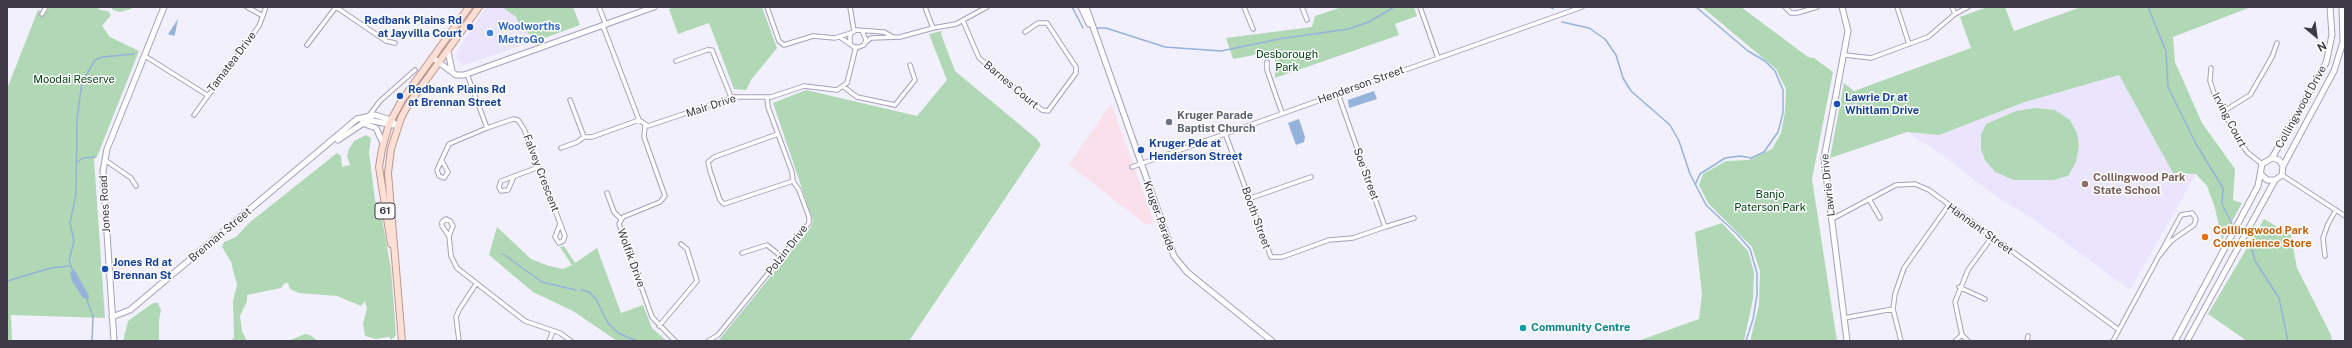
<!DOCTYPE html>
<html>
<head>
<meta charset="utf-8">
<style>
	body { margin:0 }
	#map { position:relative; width:2352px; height:348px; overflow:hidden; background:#f3f0fd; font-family:"Public Sans",sans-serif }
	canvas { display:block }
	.frame { position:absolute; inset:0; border:8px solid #3d3946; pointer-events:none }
	.north { position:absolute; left:2296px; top:16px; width:40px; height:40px; -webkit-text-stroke:3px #fff; paint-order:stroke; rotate:151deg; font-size:11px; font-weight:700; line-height:16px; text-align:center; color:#3d3946 }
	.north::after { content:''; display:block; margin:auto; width:14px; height:18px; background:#3d3946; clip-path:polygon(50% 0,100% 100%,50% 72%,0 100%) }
</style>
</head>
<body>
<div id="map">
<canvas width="2352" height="348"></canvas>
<div class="frame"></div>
<div class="north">N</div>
</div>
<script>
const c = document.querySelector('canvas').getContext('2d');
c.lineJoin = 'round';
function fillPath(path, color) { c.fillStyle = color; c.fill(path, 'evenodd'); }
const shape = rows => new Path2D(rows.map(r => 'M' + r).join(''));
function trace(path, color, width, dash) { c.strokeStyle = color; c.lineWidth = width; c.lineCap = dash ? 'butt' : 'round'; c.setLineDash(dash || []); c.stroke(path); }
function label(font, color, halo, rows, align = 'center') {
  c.font = font + ' "Public Sans",sans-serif'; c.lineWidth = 3; c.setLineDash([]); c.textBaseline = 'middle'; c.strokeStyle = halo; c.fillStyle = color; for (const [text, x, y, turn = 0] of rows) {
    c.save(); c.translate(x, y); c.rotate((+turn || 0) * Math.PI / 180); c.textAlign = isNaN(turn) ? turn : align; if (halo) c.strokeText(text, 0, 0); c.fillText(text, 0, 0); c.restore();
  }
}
fillPath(shape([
	[486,7,502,7,516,17,521,28,539,40,464,65,461,64,456,58,457,51],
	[2119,75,2173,173,2196,174,2130,290,2033,219,1992,194,1944,156,1907,132,1939,135,2025,102]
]), '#eae5fc');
fillPath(shape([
	[1111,103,1154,222,1147,225,1069,165]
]), '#fae0ea');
fillPath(shape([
	[50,7,97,7,100,10,108,11,111,15,102,26,110,37,139,51,97,157,94,159,105,318,11,315,12,341,7,341,7,89,38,10,45,13],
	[111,7,132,7,131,9,120,12,113,10],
	[502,7,573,7,580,25,539,40,520,28,516,17],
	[675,7,762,7,777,48,751,80,746,90,734,89,709,23,678,34,669,9],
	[1342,7,1414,7,1417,16,1395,24,1399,35,1275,78,1275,60,1270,52,1233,59,1226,38,1312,27,1315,16],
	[1702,7,1741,7,1808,57,1814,58,1833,72,1812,179,1837,341,1750,341,1759,305,1760,271,1752,247,1708,203,1699,185,1703,174,1726,161,1749,160,1772,149,1781,133,1785,112,1786,89,1776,69],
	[1987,7,2005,7,2014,31,2081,7,2251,7,2173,37,2175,62,2202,123,2235,169,2233,200,2242,203,2222,240,2215,208,2207,186,2196,174,2173,173,2119,75,2025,102,1939,135,1907,132,1830,158,1844,83,1854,91,1971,48,1960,17],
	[942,31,941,34,955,71,1037,139,1041,145,909,341,718,341,811,227,813,221,773,103,806,90,917,116,947,80,929,34],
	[2035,108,2055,110,2070,120,2077,133,2079,146,2076,162,2068,176,2053,180,2014,180,1995,172,1985,160,1981,149,1981,135,1986,124,2016,111],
	[366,135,371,138,369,152,375,200,381,213,391,269,396,335,391,340,389,337,376,339,365,336,363,323,367,309,365,301,361,306,337,296,299,293,290,289,288,283,285,283,281,288,247,295,247,301,240,316,242,331,247,341,231,341,234,337,233,301,237,285,231,262,222,247,224,242,236,237,249,223,337,153,341,156,342,167,350,165,347,156,349,149,354,141],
	[2264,219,2291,235,2297,268,2331,335,2332,341,2247,341,2208,314],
	[1722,223,1748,251,1754,272,1753,299,1744,341,1638,341,1699,319,1702,294,1695,232],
	[497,227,531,259,549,266,563,269,572,265,560,247,564,246,575,263,597,248,621,313,643,305,652,328,667,341,617,341,573,311,533,292,489,255],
	[153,303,158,303,161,310,159,320,159,341,123,341,128,321],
	[305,334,310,335,318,341,260,341,288,341]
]), '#b1d8b4');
fillPath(shape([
	[178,19,175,34,174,36,168,34],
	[1374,91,1377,99,1349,108,1348,100],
	[1299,119,1305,137,1304,142,1296,145,1288,123],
	[74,269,89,296,88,299,83,298,72,281,70,273]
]), '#94b3db');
trace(shape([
	[1072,7,1083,28],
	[1550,7,1553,9],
	[2148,7,2166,51,2168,87,2196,144,2223,188,2222,204,2232,224],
	[1562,22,1589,28,1605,39,1616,55,1623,78,1631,91,1670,125,1679,141,1690,174,1706,205,1738,235,1750,249,1757,273,1757,295,1753,319,1746,341],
	[1096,28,1106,28,1165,47,1221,51,1279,39,1348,29,1369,22,1394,7],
	[77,162,83,158,95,157],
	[1696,183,1700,174,1725,158,1740,156,1751,158,1764,152,1778,132,1783,113,1783,90,1775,71,1765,61,1748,51,1696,7],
	[2250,241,2255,261,2279,298,2288,341],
	[503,254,542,282,576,290],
	[73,272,69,260,74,241,70,223,76,194,77,119,82,82,95,60,102,57,134,54],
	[7,281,51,268,69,266],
	[581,290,589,292,596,299,608,323,618,333,637,341],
	[86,298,93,316,92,341]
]), '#94b3db', 1.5);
const street = shape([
	[247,7,263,16],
	[336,7,386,41,395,43],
	[599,7,606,25],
	[767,7,779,41,784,45,813,36,835,38,851,33],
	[850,7,854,31],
	[925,7,933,28],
	[1244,7,1253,29],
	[1302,7,1307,20],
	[1420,7,1438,58],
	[1785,7,1791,13,1797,13,1817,7],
	[1897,7,1909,44],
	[1952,7,1955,14],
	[42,14,46,7],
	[963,21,979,58,1042,110,1048,111,1076,73,1076,67,1047,23,1038,23,1025,32],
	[603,26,639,120,648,126,734,97,771,97,804,86,837,90,847,83,856,47],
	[840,37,854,47,859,47,864,45,866,40,862,31],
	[866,42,871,38,900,37,933,28,956,24,987,7],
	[850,43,850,34,856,30,884,32,893,37],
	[307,45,336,7],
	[1845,55,1871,58,1928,37,1955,14,1968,7],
	[145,56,207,95],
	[676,61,707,50,712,50,731,97],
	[1267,62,1267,70,1282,113],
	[2211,68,2210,81,2214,93,2239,141,2248,153,2262,164],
	[467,74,487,128],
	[844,87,857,97,895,105,915,80,910,65],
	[1338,94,1385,227,1414,218],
	[570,100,584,137],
	[2224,111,2250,95,2272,57,2277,43],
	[194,115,259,26,266,7],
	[368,117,380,101,415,70],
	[645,126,644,137,665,196,660,202,623,217,619,224,652,317,675,341],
	[1225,133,1271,257,1282,257,1329,240,1353,238,1385,227],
	[778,134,714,157,708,162,710,171,720,200,724,204,793,181],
	[561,148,577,142,584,137,592,137,639,120],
	[105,160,131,178,136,186],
	[442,161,448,172,444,178,439,176,437,170,449,144,487,128,513,119,518,120,524,129,565,236,563,241,559,243,555,237,560,224],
	[1132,167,1582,7],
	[2282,175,2345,216],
	[514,176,508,190,501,191,499,187,501,181,504,180,539,167],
	[607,193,614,212,621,219],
	[1248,199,1311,177],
	[1869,199,1880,218],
	[446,219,450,221,453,226,449,236,442,226,442,222,446,219],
	[1832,219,1896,185,1915,184,1929,190,2119,330],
	[449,236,451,256,457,268,525,321,560,333,571,341],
	[742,253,767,245,782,257],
	[2325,256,2323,238,2328,224,2336,210],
	[1959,287,1985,299],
	[1844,318,1893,309],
	[659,326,697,281,687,249,681,244],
	[459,341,456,317,459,310,476,284],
	[549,341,553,331],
	[708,341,718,335,809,223,809,217,799,190,793,181,792,172,768,107,767,97],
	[1901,341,1893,309,1895,294,1904,268,1948,206],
	[1955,341,1962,335],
	[1968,341,1962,335,1955,302,1968,270,1992,237],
	[2027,341,2028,336],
	[2113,341,2181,215,2192,213,2196,219,2194,225,2171,241,2160,255]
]);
const secondary = shape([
	[1081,7,1089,24],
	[1086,7,1174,256,1187,272,1272,341],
	[1842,7,1848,31,1824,158,1847,341],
	[448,51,452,71],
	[433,58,456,75,464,75,654,7],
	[362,123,376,128,383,143],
	[338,140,368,120,393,125],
	[2272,158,2326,63,2332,35,2330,7],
	[2283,166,2334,71,2343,42,2342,7],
	[2262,175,2267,180,2275,180],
	[112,317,130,310,357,119,375,115,391,120,398,127],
	[114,341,103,171,107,149,164,7],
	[2175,341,2258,186,2262,164,2272,158,2279,160,2283,166,2282,175,2275,180,2187,341]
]);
const primary = shape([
	[391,244,379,167,382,149,389,124,402,100,469,7],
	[402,341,388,173,391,149,401,118,408,105,479,7]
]);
trace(street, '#a79fbd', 5.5);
trace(secondary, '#a79fbd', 7);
trace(primary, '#b99790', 8);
trace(street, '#fff', 3.5);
trace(secondary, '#fff', 5);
trace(primary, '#fddfd4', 6);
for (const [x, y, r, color] of [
	[470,27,4,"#1a4fb4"],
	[490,33,4,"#3f7fe0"],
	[400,96,4,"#1a4fb4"],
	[1837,104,4,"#1a4fb4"],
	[1169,122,4,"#6b7280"],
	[1141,150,4,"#1a4fb4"],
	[2085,184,4,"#8d6e63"],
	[2205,237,4,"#e8710a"],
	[105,269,4,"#1a4fb4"],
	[1523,328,4,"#0f9aa8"]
]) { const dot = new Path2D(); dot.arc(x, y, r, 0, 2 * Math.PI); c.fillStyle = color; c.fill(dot); trace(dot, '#fff', 1.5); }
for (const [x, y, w] of [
	[385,211,20]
]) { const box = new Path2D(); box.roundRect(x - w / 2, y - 8, w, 16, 3); c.fillStyle = '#fff'; c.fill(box); trace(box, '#3d3946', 1); }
label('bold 10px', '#3d3946', null, [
	["61",385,211]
]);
label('bold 11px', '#164399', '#fff', [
	["Redbank Plains Rd",462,21,"right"],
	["at Jayvilla Court",462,34,"right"],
	["Redbank Plains Rd",408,90],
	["at Brennan Street",408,103],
	["Lawrie Dr at",1845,98],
	["Whitlam Drive",1845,111],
	["Kruger Pde at",1149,144],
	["Henderson Street",1149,157],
	["Jones Rd at",113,263],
	["Brennan St",113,276]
], 'left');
label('bold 11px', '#366cbe', '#fff', [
	["Woolworths",498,27],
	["MetroGo",498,40]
], 'left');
label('11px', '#004012', '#fff', [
	["Desborough",1287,55],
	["Park",1287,68],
	["Moodai Reserve",74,80],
	["Banjo",1770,195],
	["Paterson Park",1770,208]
]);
label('11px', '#3d3946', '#fff', [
	["Tamatea Drive",232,62,-53],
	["Barnes Court",1011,85,40],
	["Henderson Street",1361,85,-20],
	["Mair Drive",711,106,-18],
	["Collingwood Drive",2301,107,-61],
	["Irving Court",2229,120,62],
	["Falvey Crescent",541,173,69],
	["Soe Street",1366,174,70],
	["Lawrie Drive",1828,185,-96],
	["Jones Road",105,204,-93],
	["Kruger Parade",1159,216,70],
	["Booth Street",1256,218,70],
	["Hannant Street",1980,229,36],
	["Brennan Street",220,235,-40],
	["Polzin Drive",787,250,-52],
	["Wolfik Drive",631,258,70]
]);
label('bold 11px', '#5b616d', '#fff', [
	["Kruger Parade",1177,116],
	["Baptist Church",1177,129]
], 'left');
label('bold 11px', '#785e54', '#fff', [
	["Collingwood Park",2093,178],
	["State School",2093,191]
], 'left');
label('bold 11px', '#c56008', '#fff', [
	["Colllingwood Park",2213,231],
	["Convenience Store",2213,244]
], 'left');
label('bold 11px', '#0d838f', '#fff', [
	["Community Centre",1531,328]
], 'left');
</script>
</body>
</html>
